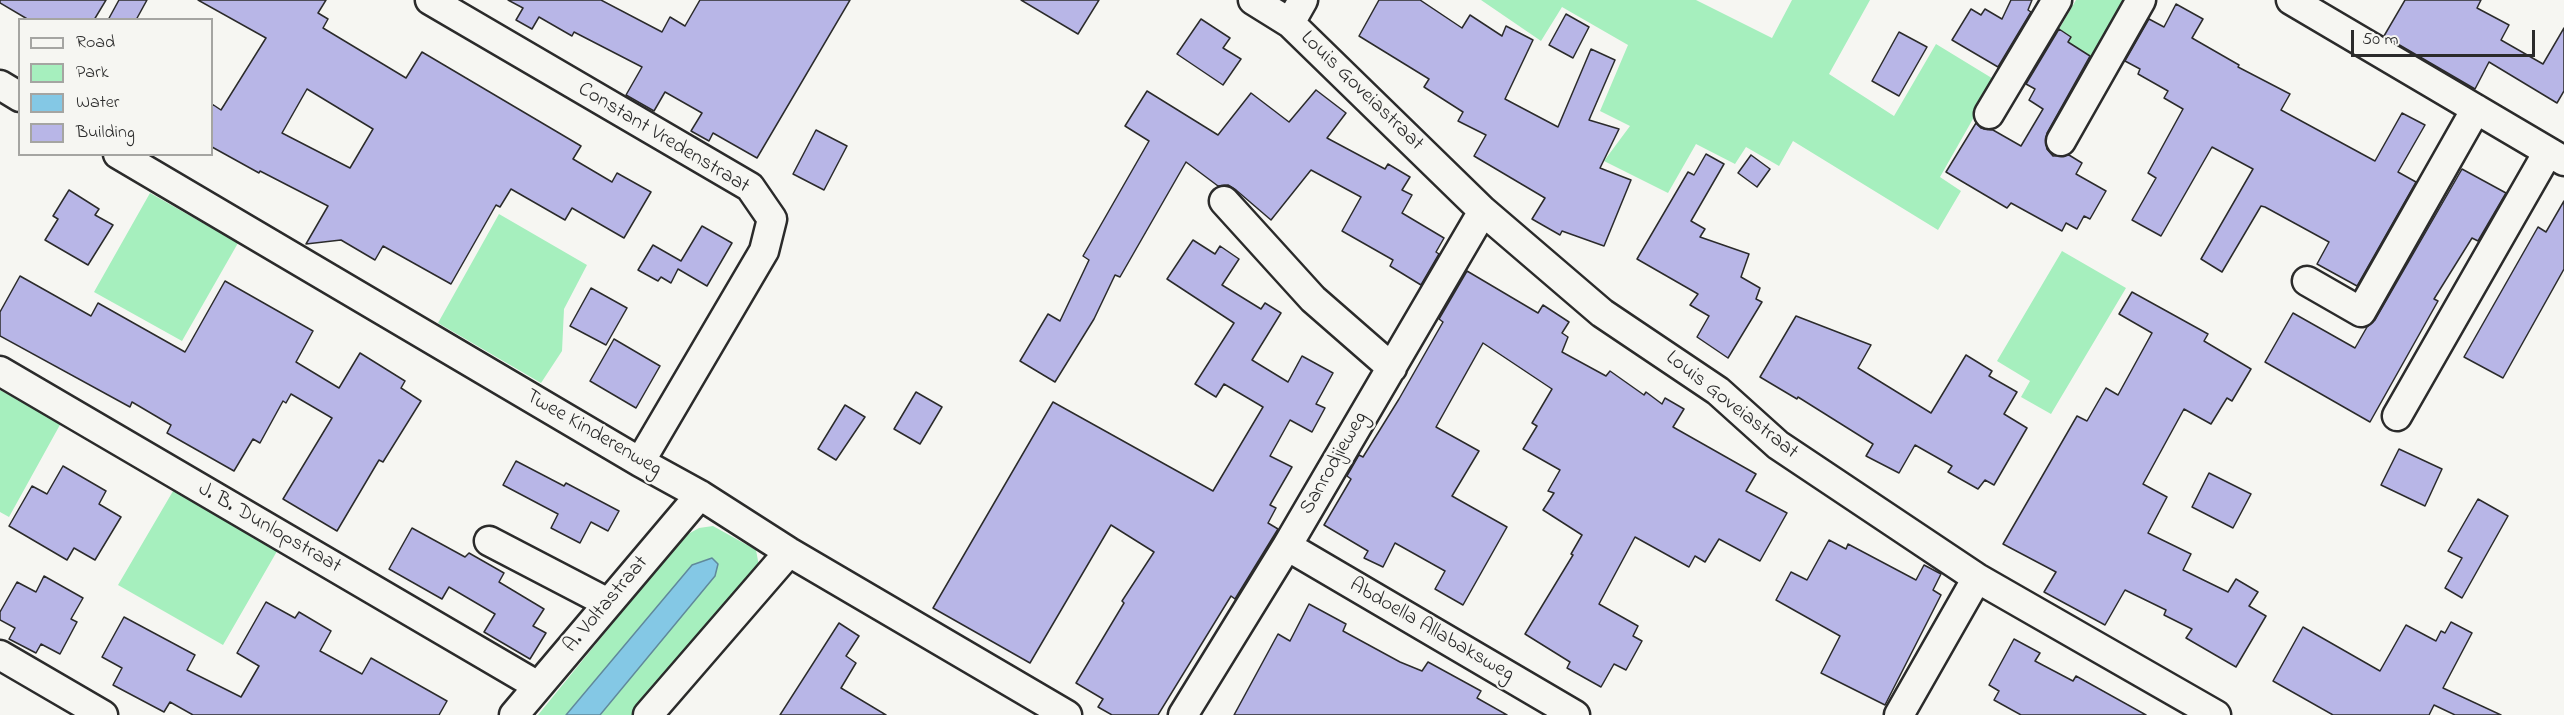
<!DOCTYPE html>
<html>
<head>
<meta charset="utf-8">
<style>
	body { margin:0 }
	#map { position:relative; width:2564px; height:715px; overflow:hidden; background:#f6f6f2; font-family:"Indie Flower",sans-serif }
	canvas { display:block }
	.legend { position:absolute; left:18px; top:18px; width:195px; height:138px; box-sizing:border-box; background:#f6f6f2; border:2px solid #a5a5a2; margin:0; padding:8px 10px; list-style:none; font-size:18px; color:#2b2b2b }
	.legend li { display:flex; align-items:center; gap:12px; height:30px }
	.legend b { width:30px; border:2px solid #a5a5a2 }
	.scale { position:absolute; left:2351px; top:30px; width:184px; height:27px; box-sizing:border-box; border:3px solid #2b2b2b; border-top:0; padding-left:8px; font-size:18px; line-height:21px; white-space:nowrap; color:#2b2b2b; -webkit-text-stroke:4px #f6f6f2; paint-order:stroke }
</style>
</head>
<body>
<div id="map">
<canvas width="2564" height="715"></canvas>
<ul class="legend">
<li><b style="height:8px;background:#f6f6f2"></b>Road</li>
<li><b style="height:16px;background:#a6efbe"></b>Park</li>
<li><b style="height:16px;background:#84c8e5"></b>Water</li>
<li><b style="height:16px;background:#b8b6e7"></b>Building</li>
</ul>
<div class="scale">50 m</div>
</div>
<script>
const c = document.querySelector('canvas').getContext('2d');
c.lineJoin = 'round';
function fillPath(path, color) { c.fillStyle = color; c.fill(path, 'evenodd'); }
const shape = rows => new Path2D(rows.map(r => 'M' + r).join(''));
function trace(path, color, width, dash) { c.strokeStyle = color; c.lineWidth = width; c.lineCap = dash ? 'butt' : 'round'; c.setLineDash(dash || []); c.stroke(path); }
function label(font, color, halo, rows, align = 'center') {
  c.font = font + ' "Indie Flower",sans-serif'; c.lineWidth = 4.5; c.setLineDash([]); c.textBaseline = 'middle'; c.strokeStyle = halo; c.fillStyle = color; for (const [text, x, y, turn = 0] of rows) {
    c.save(); c.translate(x, y); c.rotate((+turn || 0) * Math.PI / 180); c.textAlign = isNaN(turn) ? turn : align; if (halo) c.strokeText(text, 0, 0); c.fillText(text, 0, 0); c.restore();
  }
}
fillPath(shape([
	[1481,0,1696,0,1772,38,1792,0,1870,0,1829,74,1894,116,1936,44,1995,80,1940,177,1961,191,1938,230,1793,141,1779,166,1746,147,1735,164,1696,144,1668,193,1604,161,1630,126,1600,111,1628,45,1562,7,1541,41],
	[2076,0,2131,0,2096,59,2073,45,2065,46,2071,37,2059,29],
	[150,193,238,243,182,341,94,292],
	[499,214,587,265,564,309,562,351,541,383,438,323],
	[2062,251,2126,288,2051,414,2021,397,2030,381,1997,361],
	[0,390,61,423,9,517,0,512],
	[176,486,280,546,223,645,118,585],
	[713,526,756,550,759,566,635,715,600,715,629,680,608,666,566,715,538,715,683,537,699,528]
]), '#a6efbe');
const water = shape([
	[712,558,718,564,715,576,600,715,566,715,692,565,712,558]
]);
fillPath(water, '#84c8e5');
trace(water, '#60899b', 1.5);
const building = shape([
	[0,0,106,0,94,20,29,20,0,3,0,0],
	[119,0,147,0,136,20,108,20,119,0],
	[198,0,326,0,318,13,328,19,323,28,406,78,422,52,581,146,573,159,612,182,617,173,651,192,624,238,572,208,565,220,511,189,500,207,496,205,451,284,383,246,375,260,341,240,306,244,328,206,260,171,259,173,212,147,212,104,221,110,266,38,198,0],
	[307,89,373,129,350,168,282,133,307,89],
	[508,0,601,0,662,32,670,17,685,26,700,0,850,0,757,158,713,133,709,141,691,131,702,113,665,92,654,111,626,95,642,67,574,32,572,36,539,17,532,29,516,20,523,8,508,0],
	[1021,0,1099,0,1078,34,1021,0],
	[1379,0,1420,0,1462,28,1470,15,1502,36,1506,26,1533,40,1505,99,1558,127,1591,49,1615,60,1589,120,1619,129,1600,168,1631,180,1604,246,1562,231,1560,235,1532,219,1545,198,1474,156,1486,135,1458,121,1463,112,1424,87,1429,79,1359,36,1379,0],
	[2011,0,2032,0,2028,10,2031,12,1998,67,1952,40,1971,9,1981,15,1985,9,2002,19,2011,0],
	[2405,0,2481,0,2477,8,2509,25,2501,40,2543,64,2564,28,2564,91,2557,103,2489,62,2475,89,2384,36,2405,0],
	[2176,4,2203,19,2192,38,2239,65,2238,67,2290,94,2281,110,2375,161,2402,113,2425,125,2398,172,2416,182,2357,286,2317,264,2329,242,2265,207,2261,206,2222,272,2201,259,2253,169,2212,147,2161,236,2132,220,2156,178,2148,173,2183,109,2164,98,2168,91,2138,74,2140,69,2125,61,2149,19,2164,27,2176,4],
	[1566,14,1589,27,1573,58,1549,45,1566,14],
	[1201,19,1230,38,1223,48,1241,59,1223,85,1177,54,1201,19],
	[2059,29,2071,37,2068,42,2090,56,2047,133,2047,149,2053,156,2069,155,2082,163,2076,174,2106,191,2090,219,2084,216,2077,229,2066,223,2062,231,2011,203,2007,208,1946,172,1976,123,1981,128,1993,130,2021,146,2043,109,2029,100,2035,89,2026,84,2059,29],
	[1899,32,1927,47,1899,96,1872,81,1899,32],
	[1316,90,1346,113,1327,138,1385,169,1388,164,1410,177,1402,190,1412,195,1402,213,1444,238,1436,252,1439,254,1421,285,1390,266,1393,260,1342,231,1361,197,1311,170,1271,220,1236,190,1228,185,1218,186,1186,162,1120,277,1115,275,1094,319,1055,382,1020,361,1048,314,1060,321,1089,260,1083,256,1149,141,1125,126,1147,91,1218,135,1251,93,1289,122,1316,90],
	[816,130,847,146,824,190,793,174,816,130],
	[1706,154,1724,164,1691,221,1705,229,1700,237,1749,254,1741,277,1760,288,1756,299,1762,302,1728,358,1697,337,1709,316,1690,305,1698,294,1637,259,1688,172,1694,175,1706,154],
	[1751,155,1770,169,1757,187,1738,173,1751,155],
	[2462,169,2506,193,2478,241,2472,238,2434,299,2438,301,2370,422,2265,362,2293,313,2355,348,2367,327,2375,320,2462,169],
	[69,190,99,209,95,215,113,225,88,265,45,240,58,219,53,216,69,190],
	[2564,201,2564,269,2503,378,2464,357,2538,227,2546,232,2564,201],
	[702,226,732,243,707,286,678,269,671,283,661,277,658,281,638,270,653,245,681,261,702,226],
	[1193,240,1215,254,1220,246,1239,259,1222,285,1261,309,1265,303,1281,313,1252,360,1288,382,1302,356,1333,373,1316,404,1325,408,1312,432,1290,420,1270,456,1292,467,1270,505,1276,508,1268,523,1278,529,1235,599,1231,596,1158,715,1112,715,1098,707,1103,699,1076,683,1124,603,1122,601,1154,552,1111,525,1030,663,933,608,1053,402,1213,491,1263,407,1224,384,1216,397,1195,384,1234,323,1167,279,1193,240],
	[1467,271,1538,313,1543,305,1569,322,1562,333,1568,337,1562,352,1606,376,1610,371,1644,395,1646,392,1662,404,1665,398,1684,409,1673,427,1756,474,1746,491,1787,513,1760,561,1719,539,1705,562,1695,556,1689,567,1635,537,1599,604,1638,626,1633,636,1642,641,1626,670,1614,664,1601,687,1567,668,1570,662,1525,634,1573,555,1571,554,1582,535,1543,510,1554,493,1548,491,1560,470,1523,449,1537,426,1532,423,1552,389,1483,343,1436,427,1479,451,1452,496,1507,527,1463,605,1435,589,1445,571,1395,543,1383,567,1364,558,1368,551,1324,525,1351,479,1347,476,1359,455,1363,457,1399,399,1443,322,1439,319,1467,271],
	[20,276,91,316,98,303,185,352,225,281,313,331,296,362,339,388,360,353,405,381,401,388,421,401,383,462,379,460,337,531,283,499,332,418,291,394,286,403,283,401,260,443,253,439,234,471,167,433,171,425,132,402,130,407,0,336,0,312,20,276],
	[591,288,627,308,606,345,570,326,591,288],
	[2132,292,2208,334,2204,341,2251,369,2232,401,2227,398,2211,424,2184,409,2143,484,2167,497,2148,533,2191,554,2183,570,2228,592,2236,579,2258,592,2249,606,2266,616,2236,667,2186,638,2192,629,2164,615,2166,610,2125,590,2105,625,2044,592,2056,572,2003,544,2077,416,2087,421,2106,388,2118,395,2152,333,2119,314,2132,292],
	[1796,316,1871,345,1858,368,1931,413,1966,355,1992,371,1989,376,2017,392,2004,414,2027,428,1994,485,1985,480,1978,489,1948,472,1952,466,1915,445,1899,473,1866,456,1873,444,1798,397,1797,399,1760,377,1796,316],
	[614,339,660,366,636,408,590,381,614,339],
	[916,392,942,407,920,444,894,429,916,392],
	[845,405,865,417,836,460,818,449,845,405],
	[2399,449,2442,469,2425,506,2381,485,2399,449],
	[516,461,564,486,566,483,619,511,608,531,591,522,580,543,551,528,558,514,503,485,516,461],
	[63,466,106,491,99,504,121,517,95,560,74,548,67,560,9,526,32,486,47,494,63,466],
	[2209,473,2251,494,2233,528,2192,507,2209,473],
	[2478,499,2508,516,2462,598,2445,588,2462,558,2448,551,2478,499],
	[412,528,465,557,469,553,504,573,499,582,544,609,533,626,546,633,530,659,484,632,495,614,449,587,442,599,389,569,412,528],
	[1829,540,1846,549,1848,544,1916,580,1924,565,1941,574,1933,590,1941,595,1885,705,1821,673,1840,636,1776,600,1791,572,1807,580,1829,540],
	[44,576,83,598,71,619,77,622,60,654,41,644,36,653,9,639,15,628,0,620,0,612,17,582,36,592,44,576],
	[266,602,295,618,299,612,331,631,320,651,362,674,371,658,447,701,439,715,193,715,170,702,164,712,113,685,122,668,102,657,124,617,195,655,187,670,241,697,259,666,237,653,266,602],
	[1309,604,1346,624,1343,631,1400,662,1422,671,1428,662,1481,691,1477,698,1507,715,1234,715,1278,634,1290,641,1309,604],
	[2451,622,2472,633,2443,688,2501,715,2455,715,2434,705,2429,715,2333,715,2273,681,2303,627,2380,671,2406,625,2436,641,2441,631,2445,633,2451,622],
	[839,623,859,636,846,656,856,663,841,688,886,715,780,715,839,623],
	[2014,639,2040,653,2035,661,2073,681,2076,676,2146,715,2021,715,1994,700,1999,691,1989,685,2014,639]
]);
fillPath(building, '#b8b6e7');
trace(building, '#2b2b2b', 1.5);
const minor = shape([
	[430,0,750,187,772,219,764,251,640,462],
	[1253,0,1290,23],
	[1303,0,1290,23,1483,211,1602,313,1718,391,1778,445,1977,578,2216,715],
	[2291,0,2564,161],
	[0,85,20,97],
	[1989,114,2057,0],
	[2061,141,2141,0],
	[118,154,640,462,700,495,789,552,1067,715],
	[1224,201,1313,299,1392,368],
	[2307,281,2361,312,2476,109],
	[0,371,538,686],
	[2397,416,2548,152],
	[489,541,608,603],
	[1287,546,1575,715],
	[0,655,103,715],
	[514,715,700,495],
	[648,715,789,552],
	[1183,715,1287,546,1483,211],
	[1899,715,1977,578]
]);
trace(minor, '#2b2b2b', 33);
trace(minor, '#f6f6f2', 28);
label('21px', '#2b2b2b', '#f6f6f2', [
	["Louis Goveiastraat",1361,92,44],
	["Constant Vredenstraat",663,139,31],
	["Louis Goveiastraat",1731,406,38],
	["Twee Kinderenweg",593,434,30],
	["Sanrodjieweg",1335,464,-60],
	["J. B. Dunlopstraat",269,529,30],
	["A. Voltastraat",607,605,-50],
	["Abdoella Allabaksweg",1431,631,30]
]);
</script>
</body>
</html>
